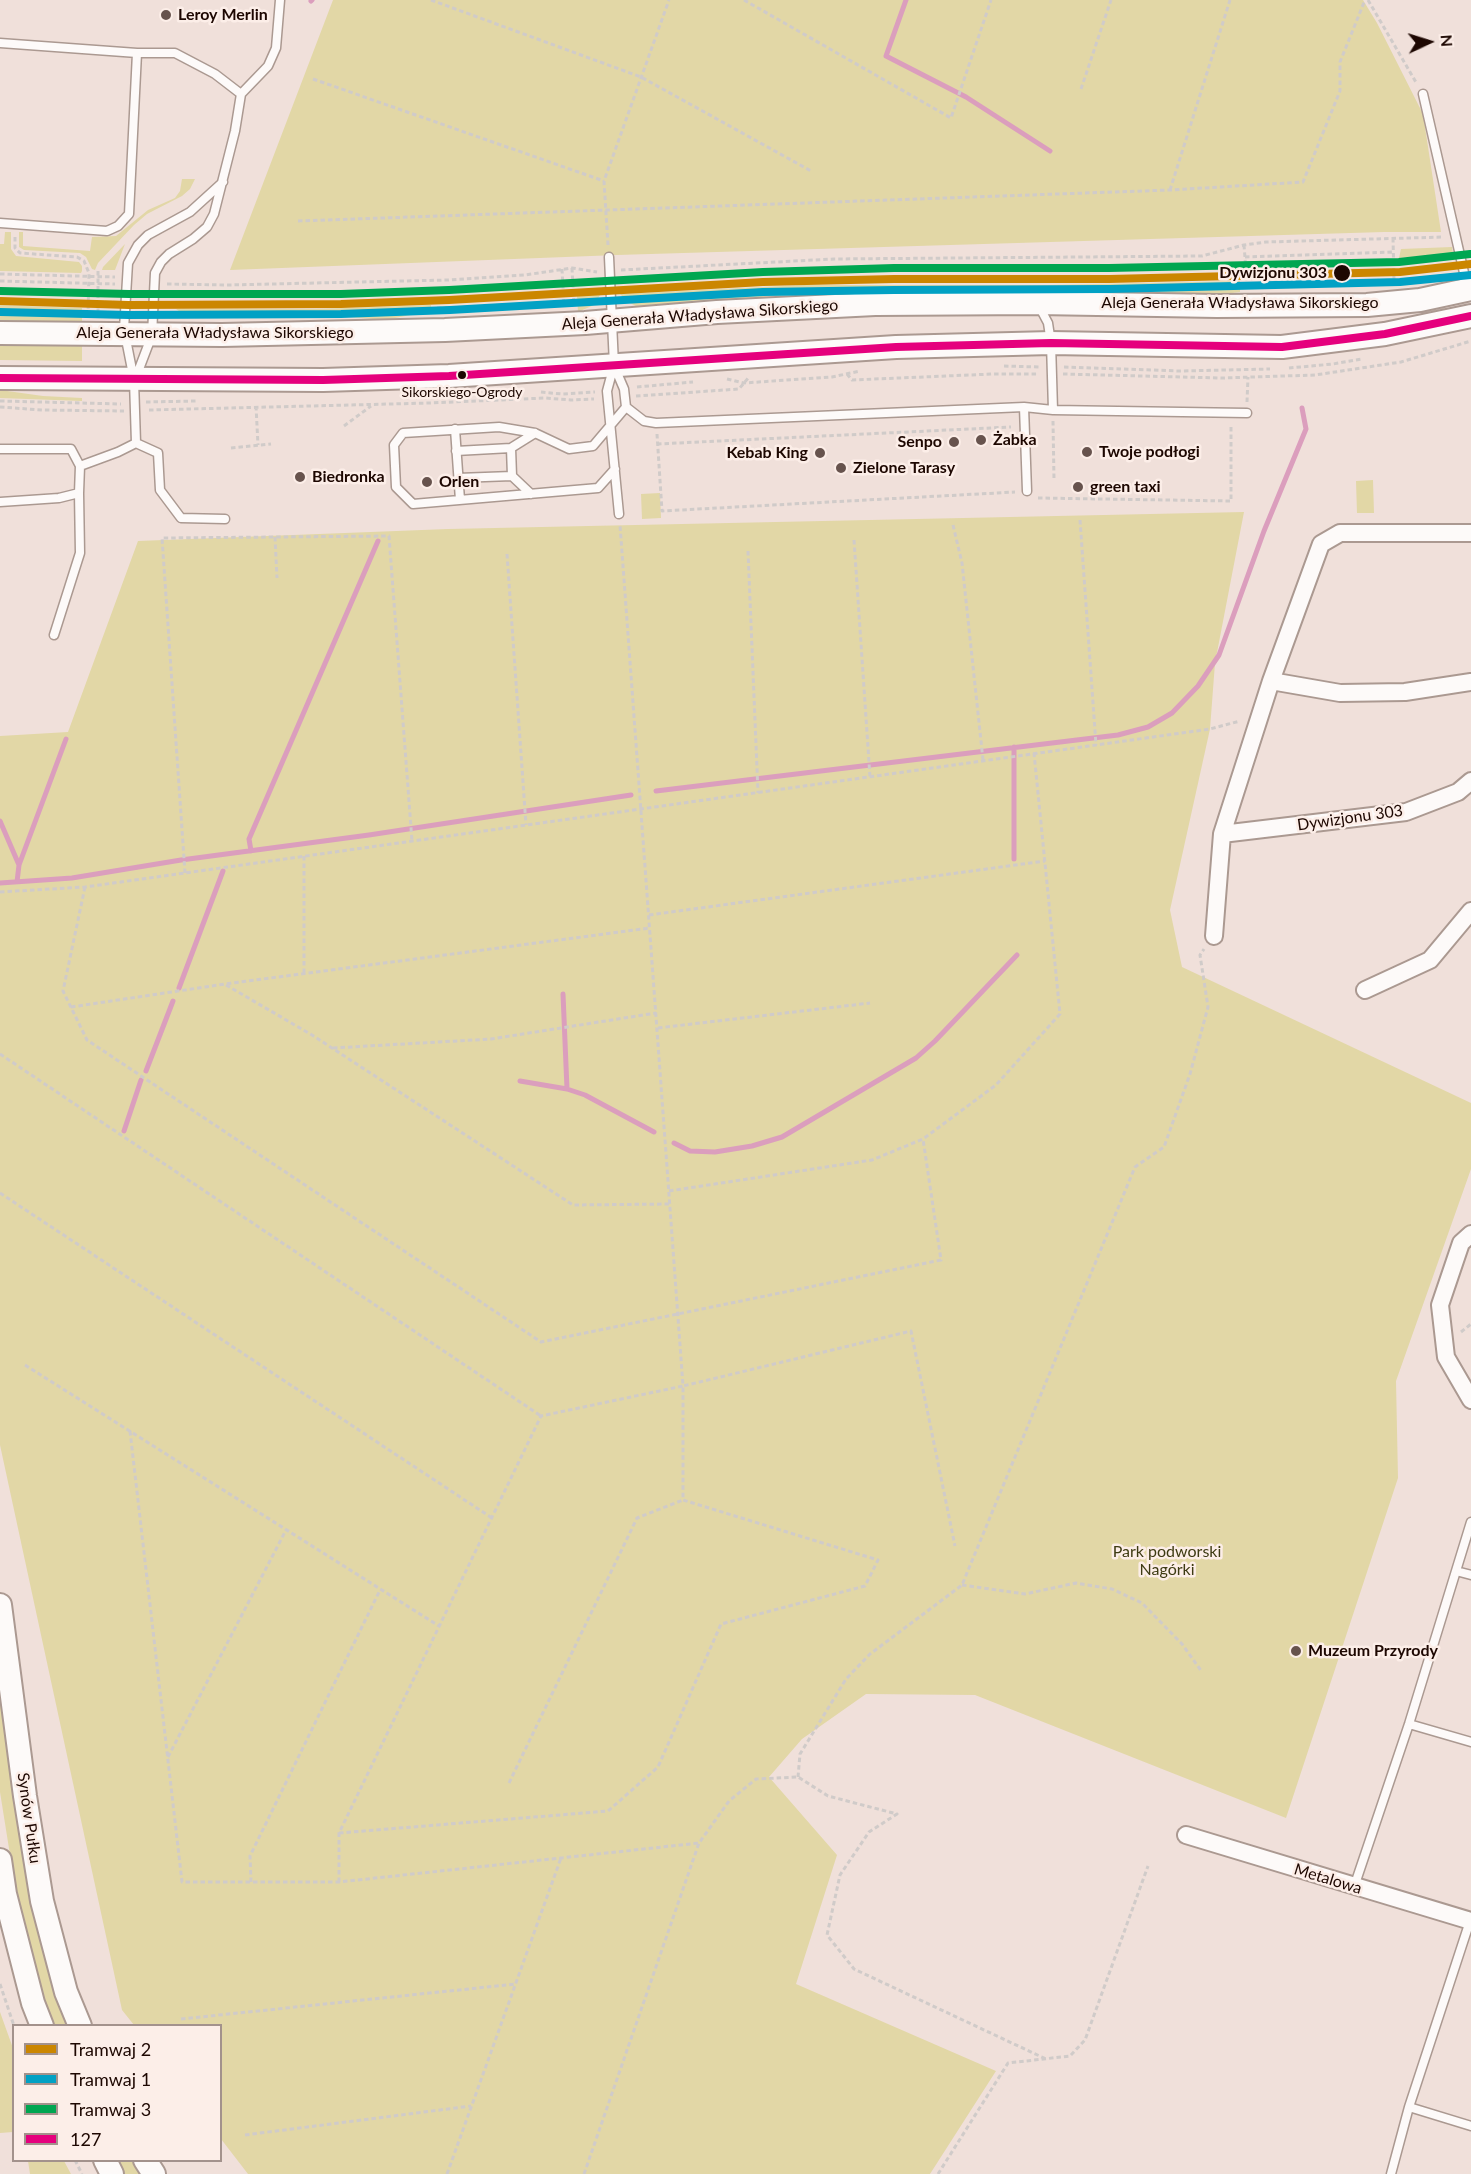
<!DOCTYPE html>
<html>
<head>
<meta charset="utf-8">
<style>
	body { margin:0 }
	#map { position:relative; width:1471px; height:2174px; overflow:hidden; background:#f0e0da; font-family:Lato,sans-serif }
	canvas { display:block }
	.legend { position:absolute; left:12px; top:2024px; width:210px; height:138px; box-sizing:border-box; background:#fceee8; border:2px solid #a3928c; margin:0; padding:8px 10px; list-style:none; font-size:18px; color:#1d0701 }
	.legend li { display:flex; align-items:center; gap:12px; height:30px }
	.legend b { width:30px; border:2px solid #a3928c }
	.north { position:absolute; left:1399px; top:12px; width:60px; height:60px; -webkit-text-stroke:4px #fceee8; paint-order:stroke; rotate:86deg; font-size:16px; font-weight:700; line-height:24px; text-align:center; color:#1d0701 }
	.north::after { content:''; display:block; margin:auto; width:21px; height:27px; background:#1d0701; clip-path:polygon(50% 0,100% 100%,50% 72%,0 100%) }
</style>
</head>
<body>
<div id="map">
<canvas width="1471" height="2174"></canvas>
<ul class="legend">
<li><b style="height:8px;background:#cb8600"></b>Tramwaj 2</li>
<li><b style="height:8px;background:#01a1c4"></b>Tramwaj 1</li>
<li><b style="height:8px;background:#00a651"></b>Tramwaj 3</li>
<li><b style="height:8px;background:#e5007d"></b>127</li>
</ul>
<div class="north">N</div>
</div>
<script>
const c = document.querySelector('canvas').getContext('2d');
c.lineJoin = 'round';
function fillPath(path, color) { c.fillStyle = color; c.fill(path, 'evenodd'); }
const shape = rows => new Path2D(rows.map(r => 'M' + r).join(''));
function trace(path, color, width, dash) { c.strokeStyle = color; c.lineWidth = width; c.lineCap = dash ? 'butt' : 'round'; c.setLineDash(dash || []); c.stroke(path); }
function label(font, color, halo, rows, align = 'center') {
  c.font = font + ' Lato,sans-serif'; c.lineWidth = 5; c.setLineDash([]); c.textBaseline = 'middle'; c.strokeStyle = halo; c.fillStyle = color; for (const [text, x, y, turn = 0] of rows) {
    c.save(); c.translate(x, y); c.rotate((+turn || 0) * Math.PI / 180); c.textAlign = isNaN(turn) ? turn : align; if (halo) c.strokeText(text, 0, 0); c.fillText(text, 0, 0); c.restore();
  }
}
fillPath(shape([
	[333,0,1363,0,1377,23,1423,114,1441,232,1384,232,617,255,230,270],
	[182,179,195,179,190,189,182,196,147,214,134,225,98,263,95,270,92,269,86,257,80,253,24,250,19,247,19,232,23,232,23,246,90,251,92,237,116,236,148,210,175,198,180,191],
	[5,232,11,232,11,249,16,256,79,262,82,266,82,271,81,273,0,271,0,244,4,244],
	[125,244,115,270,102,270,103,267],
	[1452,247,1453,254,1399,258,1401,249],
	[1240,281,1240,292,1224,294,1018,290,919,291,804,294,636,306,628,302,620,294,803,285,1049,285],
	[600,295,594,305,578,312,577,296],
	[0,305,82,308,82,322,0,321],
	[431,305,431,311,385,320,313,314,194,316,183,314,176,309,316,309],
	[21,344,82,344,82,361,0,360,0,345],
	[0,390,43,396,82,398,82,401,0,398],
	[1373,480,1374,513,1357,513,1356,481],
	[660,493,661,518,642,519,641,494],
	[1244,512,1215,663,1210,729,1170,910,1182,967,1471,1103,1471,1169,1396,1381,1398,1478,1286,1818,975,1695,866,1694,802,1739,769,1777,837,1855,796,1984,996,2071,930,2174,248,2174,221,2139,220,2026,134,2025,122,2010,0,1445,0,736,68,732,138,541,448,529],
	[0,1684,13,1797,31,1902,69,2025,52,2025,43,2002,18,1905,0,1792],
	[0,2012,14,2051,13,2132,0,2133],
	[17,2161,64,2161,71,2174,30,2174,28,2161],
	[115,2161,133,2161,140,2174,122,2174]
]), '#e2d7a6');
trace(shape([
	[906,0,886,56,966,97,1050,151],
	[311,1,312,0],
	[656,791,1118,735,1148,727,1172,713,1198,686,1219,655,1264,531,1306,429,1302,408],
	[0,821,19,865],
	[251,851,249,839,378,541],
	[1014,859,1014,747],
	[17,882,19,865,66,739],
	[0,883,72,878,181,860,369,835,631,795],
	[179,988,223,871],
	[563,994,567,1089],
	[146,1071,173,1001],
	[520,1081,567,1089,585,1095,654,1132],
	[124,1131,141,1080],
	[674,1143,690,1151,715,1152,752,1146,782,1137,916,1058,935,1041,1017,955]
]), '#db9ebd', 5);
const service = shape([
	[0,43,137,53,175,53,215,74,241,94,235,131,214,214,207,227,193,239,169,254,161,262,155,273,152,335,136,377],
	[241,94,268,66,276,48,280,0],
	[1423,94,1468,290],
	[0,223,107,231,118,226,129,214,137,53],
	[609,257,614,365,607,391,619,514],
	[1039,306,1048,323,1051,343,1053,410],
	[615,368,624,389,626,407,644,421,656,423,1024,407,1053,410,1247,413],
	[1024,407,1027,491],
	[455,429,460,500],
	[136,443,134,380,124,329,128,263,138,245,148,235,190,212,223,182],
	[136,443,158,453,160,490,181,518,225,519],
	[0,449,71,449,80,466,79,493,59,498,0,502],
	[456,451,511,448],
	[80,466,118,452,136,443],
	[615,469,598,488,413,504,396,487,394,445,403,433,499,427,535,433,569,449,593,446,626,407],
	[458,478,512,476],
	[531,494,512,476,511,448,535,433],
	[54,635,80,553,79,493],
	[1456,1571,1471,1575],
	[1409,1724,1471,1742],
	[1354,1887,1409,1724,1471,1522],
	[1470,1921,1409,2107,1471,2126],
	[1391,2174,1409,2107]
]);
const minor = shape([
	[1471,533,1340,533,1321,544,1271,681,1340,693,1405,692,1471,682],
	[1271,681,1222,834,1406,812,1458,792,1471,781],
	[1214,936,1222,834],
	[1365,990,1430,960,1471,911],
	[1471,1234,1461,1243,1440,1305,1446,1357,1471,1400],
	[1186,1835,1471,1921]
]);
const secondary = shape([
	[0,333,222,335,445,330,585,323,717,312,875,304,1038,303,1217,306,1367,305,1420,300,1471,289],
	[0,378,323,380,449,376,896,347,1051,343,1282,347,1385,334,1471,316],
	[0,1605,25,1796,42,1901,66,1992,80,2026],
	[0,1860,5,1894,33,2003,42,2026],
	[105,2160,112,2174],
	[145,2160,154,2174]
]);
trace(service, '#ab9991', 11);
trace(minor, '#ab9991', 20);
trace(secondary, '#ab9991', 26);
trace(shape([
	[431,0,641,77,811,171],
	[744,0,951,118,991,0],
	[1368,0,1417,84],
	[313,79,604,181],
	[1081,89,1111,0],
	[1170,190,1230,0],
	[298,221,1170,190,1303,182,1340,91,1340,62,1365,0],
	[15,237,15,248,20,253,77,257,84,261,89,273,88,314],
	[1393,238,1394,281],
	[608,245,604,181,669,0],
	[1244,245,1247,284],
	[1245,257,1393,252],
	[572,268,574,305],
	[562,269,564,306],
	[621,270,834,259,1202,256,1244,245,1266,242,1444,237],
	[0,274,115,277],
	[0,281,115,284],
	[167,284,227,285,448,280,525,275,572,268,597,272],
	[1281,284,1391,281],
	[437,308,452,308],
	[98,313,98,270],
	[1004,366,1039,367],
	[1064,367,1180,371,1270,369],
	[1289,368,1333,364,1362,359],
	[847,374,852,380,993,374,1038,374],
	[1063,374,1222,378,1315,375,1401,362,1471,341],
	[727,379,744,383,832,377,860,371],
	[637,387,693,382],
	[541,392,562,394,595,392],
	[636,396,739,389,749,377],
	[0,401,121,404],
	[146,402,196,401],
	[1247,402,1248,377],
	[256,406,258,445],
	[0,407,42,410,124,411],
	[149,410,429,403,545,398,571,400,594,399],
	[1053,421,1054,480],
	[344,426,371,406],
	[657,434,662,511,1015,492],
	[657,444,1011,427],
	[231,448,271,444],
	[1038,498,1231,501,1231,425],
	[1080,520,1096,745],
	[953,525,962,563,983,760],
	[275,537,277,578],
	[854,540,870,777],
	[748,551,758,793],
	[507,554,526,825],
	[185,873,162,538,389,536,412,841],
	[85,887,63,991,87,1040,541,1342,941,1260,923,1139],
	[0,892,85,887,185,873,1210,729,1240,721],
	[649,915,1045,861],
	[304,973,304,856],
	[226,985,312,1035,573,1205,670,1204],
	[71,1007,225,984,650,928],
	[658,1028,870,1003],
	[333,1048,491,1039,656,1013],
	[0,1054,541,1416],
	[669,1191,872,1160,923,1139,996,1085,1060,1014,1034,753],
	[0,1193,492,1518],
	[1461,1332,1471,1324],
	[25,1365,439,1626],
	[130,1431,182,1882,339,1882,699,1843],
	[962,1585,1025,1594,1076,1583,1112,1589,1142,1603,1182,1644,1202,1672],
	[168,1757,286,1530],
	[798,1777,800,1754,846,1679,870,1654,962,1585,1135,1167,1164,1147,1190,1074,1208,1007,1200,955,1204,949],
	[509,1783,637,1518,683,1500],
	[339,1833,608,1811,658,1767,721,1624,865,1586,878,1560,683,1500,683,1386,911,1331,955,1546],
	[251,1882,250,1856,380,1590],
	[339,1882,339,1833,541,1416,683,1386,620,525],
	[0,1984,14,2026],
	[181,2019,516,1984],
	[245,2135,471,2106],
	[75,2160,82,2174],
	[447,2174,561,1858],
	[584,2174,699,1843,729,1801,756,1779,798,1777,828,1796,897,1814,869,1832,840,1875,827,1935,854,1969,1046,2059],
	[938,2174,1008,2063,1070,2056,1085,2040,1148,1866]
]), '#d0cbc9', 3, [4.5, 3]);
trace(service, '#fdfaf9', 8);
trace(minor, '#fdfaf9', 16);
trace(secondary, '#fdfaf9', 22);
trace(shape([
	[0,378,323,380,449,376,896,347,1051,343,1282,347,1385,334,1471,316]
]), '#e5007d', 8);
trace(shape([
	[0,301,129,305,341,304,449,300,763,282,894,279,1109,279,1400,272,1471,264]
]), '#cb8600', 8);
trace(shape([
	[0,312,129,315,341,314,450,310,763,292,894,290,1109,289,1400,282,1471,275]
]), '#01a1c4', 8);
trace(shape([
	[0,291,129,294,341,294,449,290,763,272,894,268,1109,268,1399,262,1470,254]
]), '#00a651', 8);
for (const [x, y, r, color] of [
	[166,15,6,"#67534d"],
	[1342,273,9,"#1d0701"],
	[462,375,5,"#1d0701"],
	[981,440,6,"#67534d"],
	[954,442,6,"#67534d"],
	[1087,452,6,"#67534d"],
	[820,453,6,"#67534d"],
	[841,468,6,"#67534d"],
	[300,477,6,"#67534d"],
	[427,482,6,"#67534d"],
	[1078,487,6,"#67534d"],
	[1296,1651,6,"#67534d"]
]) { const dot = new Path2D(); dot.arc(x, y, r, 0, 2 * Math.PI); c.fillStyle = color; c.fill(dot); trace(dot, '#fceee8', 2); }
label('14px', '#1d0701', '#fceee8', [
	["Sikorskiego-Ogrody",462,392]
]);
label('bold 16px', '#1d0701', '#fceee8', [
	["Leroy Merlin",178,15],
	["Żabka",993,440],
	["Senpo",942,442,"right"],
	["Twoje podłogi",1099,452],
	["Kebab King",808,453,"right"],
	["Zielone Tarasy",853,468],
	["Biedronka",312,477],
	["Orlen",439,482],
	["green taxi",1090,487],
	["Muzeum Przyrody",1308,1651]
], 'left');
label('bold 16px', '#1d0701', '#fceee8', [
	["Dywizjonu 303",1327,273]
], 'right');
label('16px', '#1d0701', '#fceee8', [
	["Aleja Generała Władysława Sikorskiego",1240,303],
	["Aleja Generała Władysława Sikorskiego",700,315,-4],
	["Aleja Generała Władysława Sikorskiego",215,333],
	["Dywizjonu 303",1350,818,-8],
	["Synów Pułku",29,1818,82],
	["Metalowa",1328,1879,17]
]);
label('16px', '#3e3b13', '#fceee8', [
	["Park podworski",1167,1552],
	["Nagórki",1167,1570]
]);
</script>
</body>
</html>
